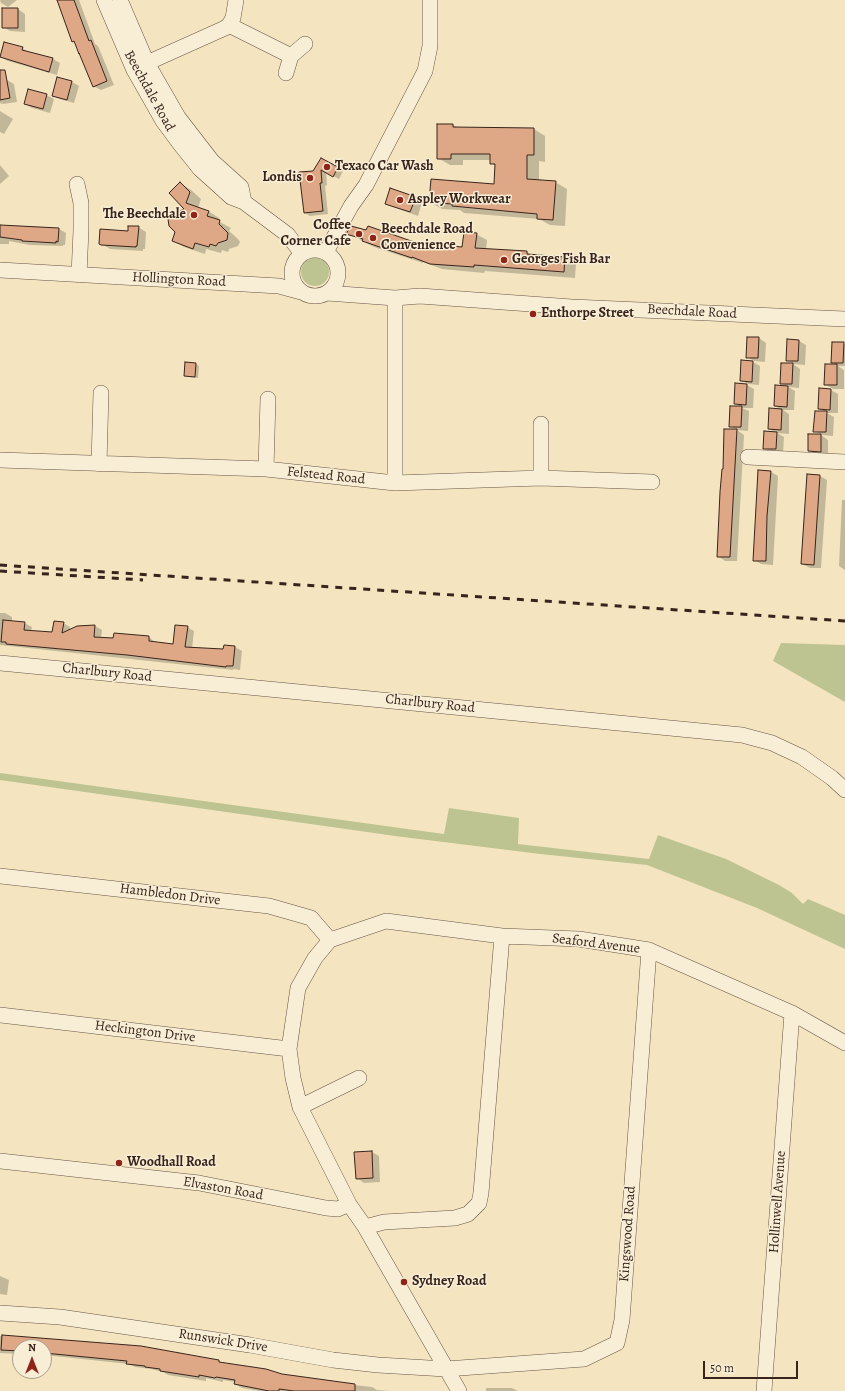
<!DOCTYPE html>
<html>
<head>
<meta charset="utf-8">
<style>
	body { margin:0 }
	#map { position:relative; width:845px; height:1391px; overflow:hidden; background:#f4e5c0; font-family:Alegreya,serif }
	canvas { display:block }
	.north { position:absolute; left:12px; top:1339px; width:40px; height:40px; box-sizing:border-box; background:#f8eed6; border:1px solid #ab9d8c; border-radius:50%; rotate:0deg; font-size:11px; font-weight:700; line-height:16px; text-align:center; color:#38241c }
	.north::after { content:''; display:block; margin:auto; width:14px; height:18px; background:#8f2418; clip-path:polygon(50% 0,100% 100%,50% 72%,0 100%) }
	.scale { position:absolute; left:703px; top:1361px; width:95px; height:18px; box-sizing:border-box; border:2px solid #38241c; border-top:0; padding-left:5px; font-size:12px; line-height:14px; white-space:nowrap; color:#38241c; -webkit-text-stroke:3px #f8eed6; paint-order:stroke }
</style>
</head>
<body>
<div id="map">
<canvas width="845" height="1391"></canvas>
<div class="north">N</div>
<div class="scale">50 m</div>
</div>
<script>
const c = document.querySelector('canvas').getContext('2d');
c.lineJoin = 'round';
function fillPath(path, color) { c.fillStyle = color; c.fill(path, 'evenodd'); }
const shape = rows => new Path2D(rows.map(r => 'M' + r).join(''));
function trace(path, color, width, dash) { c.strokeStyle = color; c.lineWidth = width; c.lineCap = dash ? 'butt' : 'round'; c.setLineDash(dash || []); c.stroke(path); }
function label(font, color, halo, rows, align = 'center') {
  c.font = font + ' Alegreya,serif'; c.lineWidth = 3; c.setLineDash([]); c.textBaseline = 'middle'; c.strokeStyle = halo; c.fillStyle = color; for (const [text, x, y, turn = 0] of rows) {
    c.save(); c.translate(x, y); c.rotate((+turn || 0) * Math.PI / 180); c.textAlign = isNaN(turn) ? turn : align; if (halo) c.strokeText(text, 0, 0); c.fillText(text, 0, 0); c.restore();
  }
}
fillPath(shape([
	'301 272a14 14 0 1 1 28 0a14 14 0 1 1-28 0Z',
	[781,643,845,645,845,702,773,661],
	[0,773,444,834,449,808,519,818,518,844,649,859,658,835,726,859,779,885,792,893,803,904,808,899,845,915,845,949,757,908,647,865,540,854,395,836,212,810,0,780]
]), '#bec491');
fillPath(shape([
	[0,0,17,0,8,7,1,3],
	[58,0,79,0,95,44,98,46,114,85,101,90,93,86,76,42,73,41],
	[18,9,25,14,25,32,10,31,3,27],
	[22,48,30,53,53,59,60,63,57,75,8,61,1,57],
	[7,80,14,84,17,102,3,104,0,103,0,81],
	[72,82,79,86,74,103,60,99,53,95],
	[46,95,54,99,50,113,32,108,25,104],
	[0,111,13,119,4,134,0,132],
	[453,125,459,128,534,129,545,136,545,162,539,161,539,181,555,182,567,189,565,226,550,225,539,219,464,213,460,210,442,209,430,202,495,185,496,166,491,163,491,160,463,160,463,165,450,165,438,158],
	[321,159,343,171,339,179,326,172,327,185,325,186,328,214,310,216,305,213,314,172],
	[0,165,9,176,0,184],
	[180,183,191,190,201,199,198,208,208,211,219,218,218,221,231,228,229,231,238,239,240,242,238,246,229,249,228,252,222,250,221,253,206,249,205,254,184,247,173,241,186,209],
	[415,198,422,202,418,216,393,207,386,203],
	[0,226,59,229,66,233,65,245,63,245,63,246,30,245,9,241,9,244,0,244],
	[138,227,146,232,145,249,143,249,143,251,110,249,100,243],
	[348,233,417,244,463,248,476,234,487,240,486,250,527,252,533,256,565,258,576,264,575,278,485,271,484,273,442,269,423,262,423,263,374,247],
	[759,338,766,343,765,362,754,361,747,357],
	[799,341,806,345,805,365,794,364,787,360],
	[843,343,845,344,845,366,838,366,844,370,844,389,833,389,826,385,826,365,838,365,832,362],
	[753,362,760,366,759,385,748,384,741,380],
	[196,364,199,366,198,378,189,377,185,376],
	[793,364,800,369,799,388,788,387,795,391,794,410,783,410,789,414,789,434,777,433,784,437,783,453,771,452,764,448,776,433,769,429,770,409,782,410,775,406,787,387,781,383],
	[736,384,747,385,754,389,753,408,742,408,749,411,748,431,737,430,744,435,737,561,725,561,718,556,724,470,725,430,737,430,730,426,741,407,735,403],
	[831,390,838,394,838,413,827,413,834,417,833,436,822,435,815,431,826,412,819,409],
	[821,435,828,440,828,455,816,455,809,450],
	[771,472,778,476,773,565,761,564,754,560],
	[820,476,827,480,821,568,810,568,802,564],
	[842,500,845,500,845,570,839,566],
	[0,613,5,613,12,617,12,622,24,623,32,627,31,631,53,633,63,623,70,627,70,630,77,627,95,626,102,630,101,638,149,637,156,643,174,645,187,627,194,631,192,649,224,650,235,647,242,651,240,670,233,669,233,670,0,645],
	[372,1152,379,1156,380,1182,364,1183,357,1178],
	[0,1276,9,1280,7,1295,0,1294],
	[0,1336,141,1347,219,1361,223,1364,282,1375,326,1382,372,1387,377,1390,390,1391,259,1391,242,1388,235,1384,235,1382,223,1380,223,1382,206,1378,206,1381,168,1375,163,1372,151,1369,135,1367,129,1364,44,1355,44,1347,20,1347,20,1354,0,1353],
	[486,1388,512,1388,518,1391,486,1391]
]), '#0003');
const building = shape([
	[57,0,74,0,89,41,91,40,107,81,93,87,79,53,79,54,74,41,72,42,57,0],
	[2,8,18,8,18,28,2,28,2,8],
	[4,42,23,47,22,50,53,58,49,72,0,57,4,42],
	[0,70,5,70,10,98,0,100,0,70],
	[57,77,72,81,67,100,52,96,57,77],
	[28,89,47,94,43,109,24,104,28,89],
	[437,124,453,124,453,127,534,128,534,155,527,155,527,179,556,181,553,220,537,219,537,214,452,206,452,204,429,202,431,179,494,184,495,164,490,164,490,154,451,154,451,159,437,159,437,124],
	[321,158,338,167,333,177,321,170,322,183,320,183,323,211,304,213,299,172,313,171,321,158],
	[180,182,190,192,186,203,209,211,207,216,220,220,219,224,228,233,227,240,218,243,216,246,210,244,209,247,195,243,193,249,172,241,175,232,169,226,168,219,171,215,184,209,169,193,180,182],
	[390,188,416,197,410,212,385,204,390,188],
	[0,225,59,228,58,242,56,241,56,243,22,241,22,240,0,237,0,225],
	[128,226,139,226,137,246,136,246,136,247,101,245,99,244,100,229,128,231,128,226],
	[351,226,366,230,368,226,417,243,462,247,464,232,477,233,475,248,527,251,527,254,565,257,564,272,474,265,474,267,430,264,412,257,412,258,362,241,363,239,346,234,351,226],
	[747,337,759,337,758,358,746,358,747,337],
	[787,339,799,340,798,361,786,361,787,339],
	[832,342,844,342,843,363,831,363,832,342],
	[741,360,753,361,752,382,740,381,741,360],
	[185,362,196,363,195,377,184,376,185,362],
	[781,363,793,363,792,384,780,384,781,363],
	[825,364,837,364,837,385,824,385,825,364],
	[735,383,747,384,746,405,734,404,735,383],
	[775,385,788,386,787,407,774,406,775,385],
	[819,388,831,389,830,410,818,409,819,388],
	[730,406,742,406,741,427,729,427,730,406],
	[769,408,782,409,781,430,768,429,769,408],
	[815,411,827,411,826,432,813,432,815,411],
	[724,429,737,429,730,557,717,557,720,492,722,469,723,469,724,429],
	[764,431,777,432,776,449,763,449,764,431],
	[808,434,821,434,821,452,808,451,808,434],
	[758,470,771,471,767,516,766,561,753,561,758,470],
	[807,474,820,475,814,565,801,564,807,474],
	[3,620,25,622,24,630,52,632,54,621,64,622,62,633,77,626,95,625,94,637,113,638,114,633,149,636,149,641,173,644,175,625,188,626,185,647,223,649,224,645,235,646,233,666,226,666,226,667,127,655,6,644,6,642,1,642,3,620],
	[372,1151,373,1178,356,1179,354,1152,372,1151],
	[2,1335,141,1346,202,1357,219,1360,219,1362,266,1369,282,1374,355,1384,355,1391,294,1391,279,1389,279,1391,269,1391,234,1384,235,1380,216,1377,215,1378,199,1375,199,1377,160,1371,160,1369,145,1367,145,1366,126,1364,127,1361,44,1353,44,1347,20,1347,20,1351,1,1350,2,1335]
]);
fillPath(building, '#dea785');
trace(building, '#38241c', 1);
const minor = shape([
	[104,0,134,70,163,121,180,144,200,169,220,187,231,197,244,202,288,235,302,254],
	[120,0,147,63,178,117,212,161,241,187,244,202],
	[229,25,291,56],
	[138,67,225,28,229,25,233,18,236,0],
	[286,73,291,56,305,44],
	[77,184,81,203,81,230,79,275],
	'292 273a23 23 0 1 1 46 0a23 23 0 1 1-46 0Z',
	[326,252,351,206,366,185,425,71,430,46,430,0],
	[0,270,279,286,301,292],
	[327,293,395,298,420,296,572,307,845,319],
	[395,298,395,483],
	[748,457,845,462],
	[0,460,266,469,395,483,541,478,652,482],
	[99,464,101,393],
	[266,469,268,399],
	[541,478,541,424],
	[0,663,742,735,772,743,802,757,832,778,845,790],
	[0,876,269,906,311,918,330,940],
	[330,940,386,921,502,936,579,939,649,950,792,1013,845,1043],
	[330,940,315,958,298,988,289,1049,293,1078,300,1107,349,1204,365,1227,459,1391],
	[0,1015,289,1049],
	[300,1107,359,1078],
	[0,1161,199,1183,326,1208,338,1209,349,1204],
	[365,1227,384,1222,455,1218,468,1214,479,1203,481,1193,502,936],
	[0,1313,60,1317,250,1345,333,1360,378,1365,446,1369,584,1359,617,1343,622,1320,649,950],
	[764,1391,792,1013]
]);
trace(minor, '#675445', 16);
trace(minor, '#f8eed6', 15);
trace(shape([
	[0,565,845,621],
	[0,571,143,580]
]), '#38241c', 3, [7, 7]);
for (const [x, y, r, color] of [
	[327,167,4,"#8f2418"],
	[310,178,4,"#8f2418"],
	[400,200,4,"#8f2418"],
	[194,215,4,"#8f2418"],
	[359,234,4,"#8f2418"],
	[373,238,4,"#8f2418"],
	[504,260,4,"#8f2418"],
	[533,314,4,"#8f2418"],
	[119,1163,4,"#8f2418"],
	[404,1282,4,"#8f2418"]
]) { const dot = new Path2D(); dot.arc(x, y, r, 0, 2 * Math.PI); c.fillStyle = color; c.fill(dot); trace(dot, '#f8eed6', 1.5); }
label('14px', '#38241c', '#f8eed6', [
	["Beechdale Road",149,91,61],
	["Hollington Road",179,280,3],
	["Beechdale Road",692,312,3],
	["Felstead Road",326,476,6],
	["Charlbury Road",107,673,6],
	["Charlbury Road",430,704,6],
	["Hambledon Drive",170,895,7],
	["Seaford Avenue",596,944,7],
	["Heckington Drive",145,1032,7],
	["Elvaston Road",223,1189,10],
	["Hollinwell Avenue",778,1202,-86],
	["Kingswood Road",628,1234,-86],
	["Runswick Drive",223,1341,9]
]);
label('bold 14px', '#38241c', '#f8eed6', [
	["Texaco Car Wash",335,167],
	["Londis",302,178,"right"],
	["Aspley Workwear",408,200],
	["The Beechdale",186,215,"right"],
	["Coffee",351,226,"right"],
	["Corner Cafe",351,242,"right"],
	["Beechdale Road",381,230],
	["Convenience",381,246],
	["Georges Fish Bar",512,260],
	["Enthorpe Street",541,314],
	["Woodhall Road",127,1163],
	["Sydney Road",412,1282]
], 'left');
</script>
</body>
</html>
